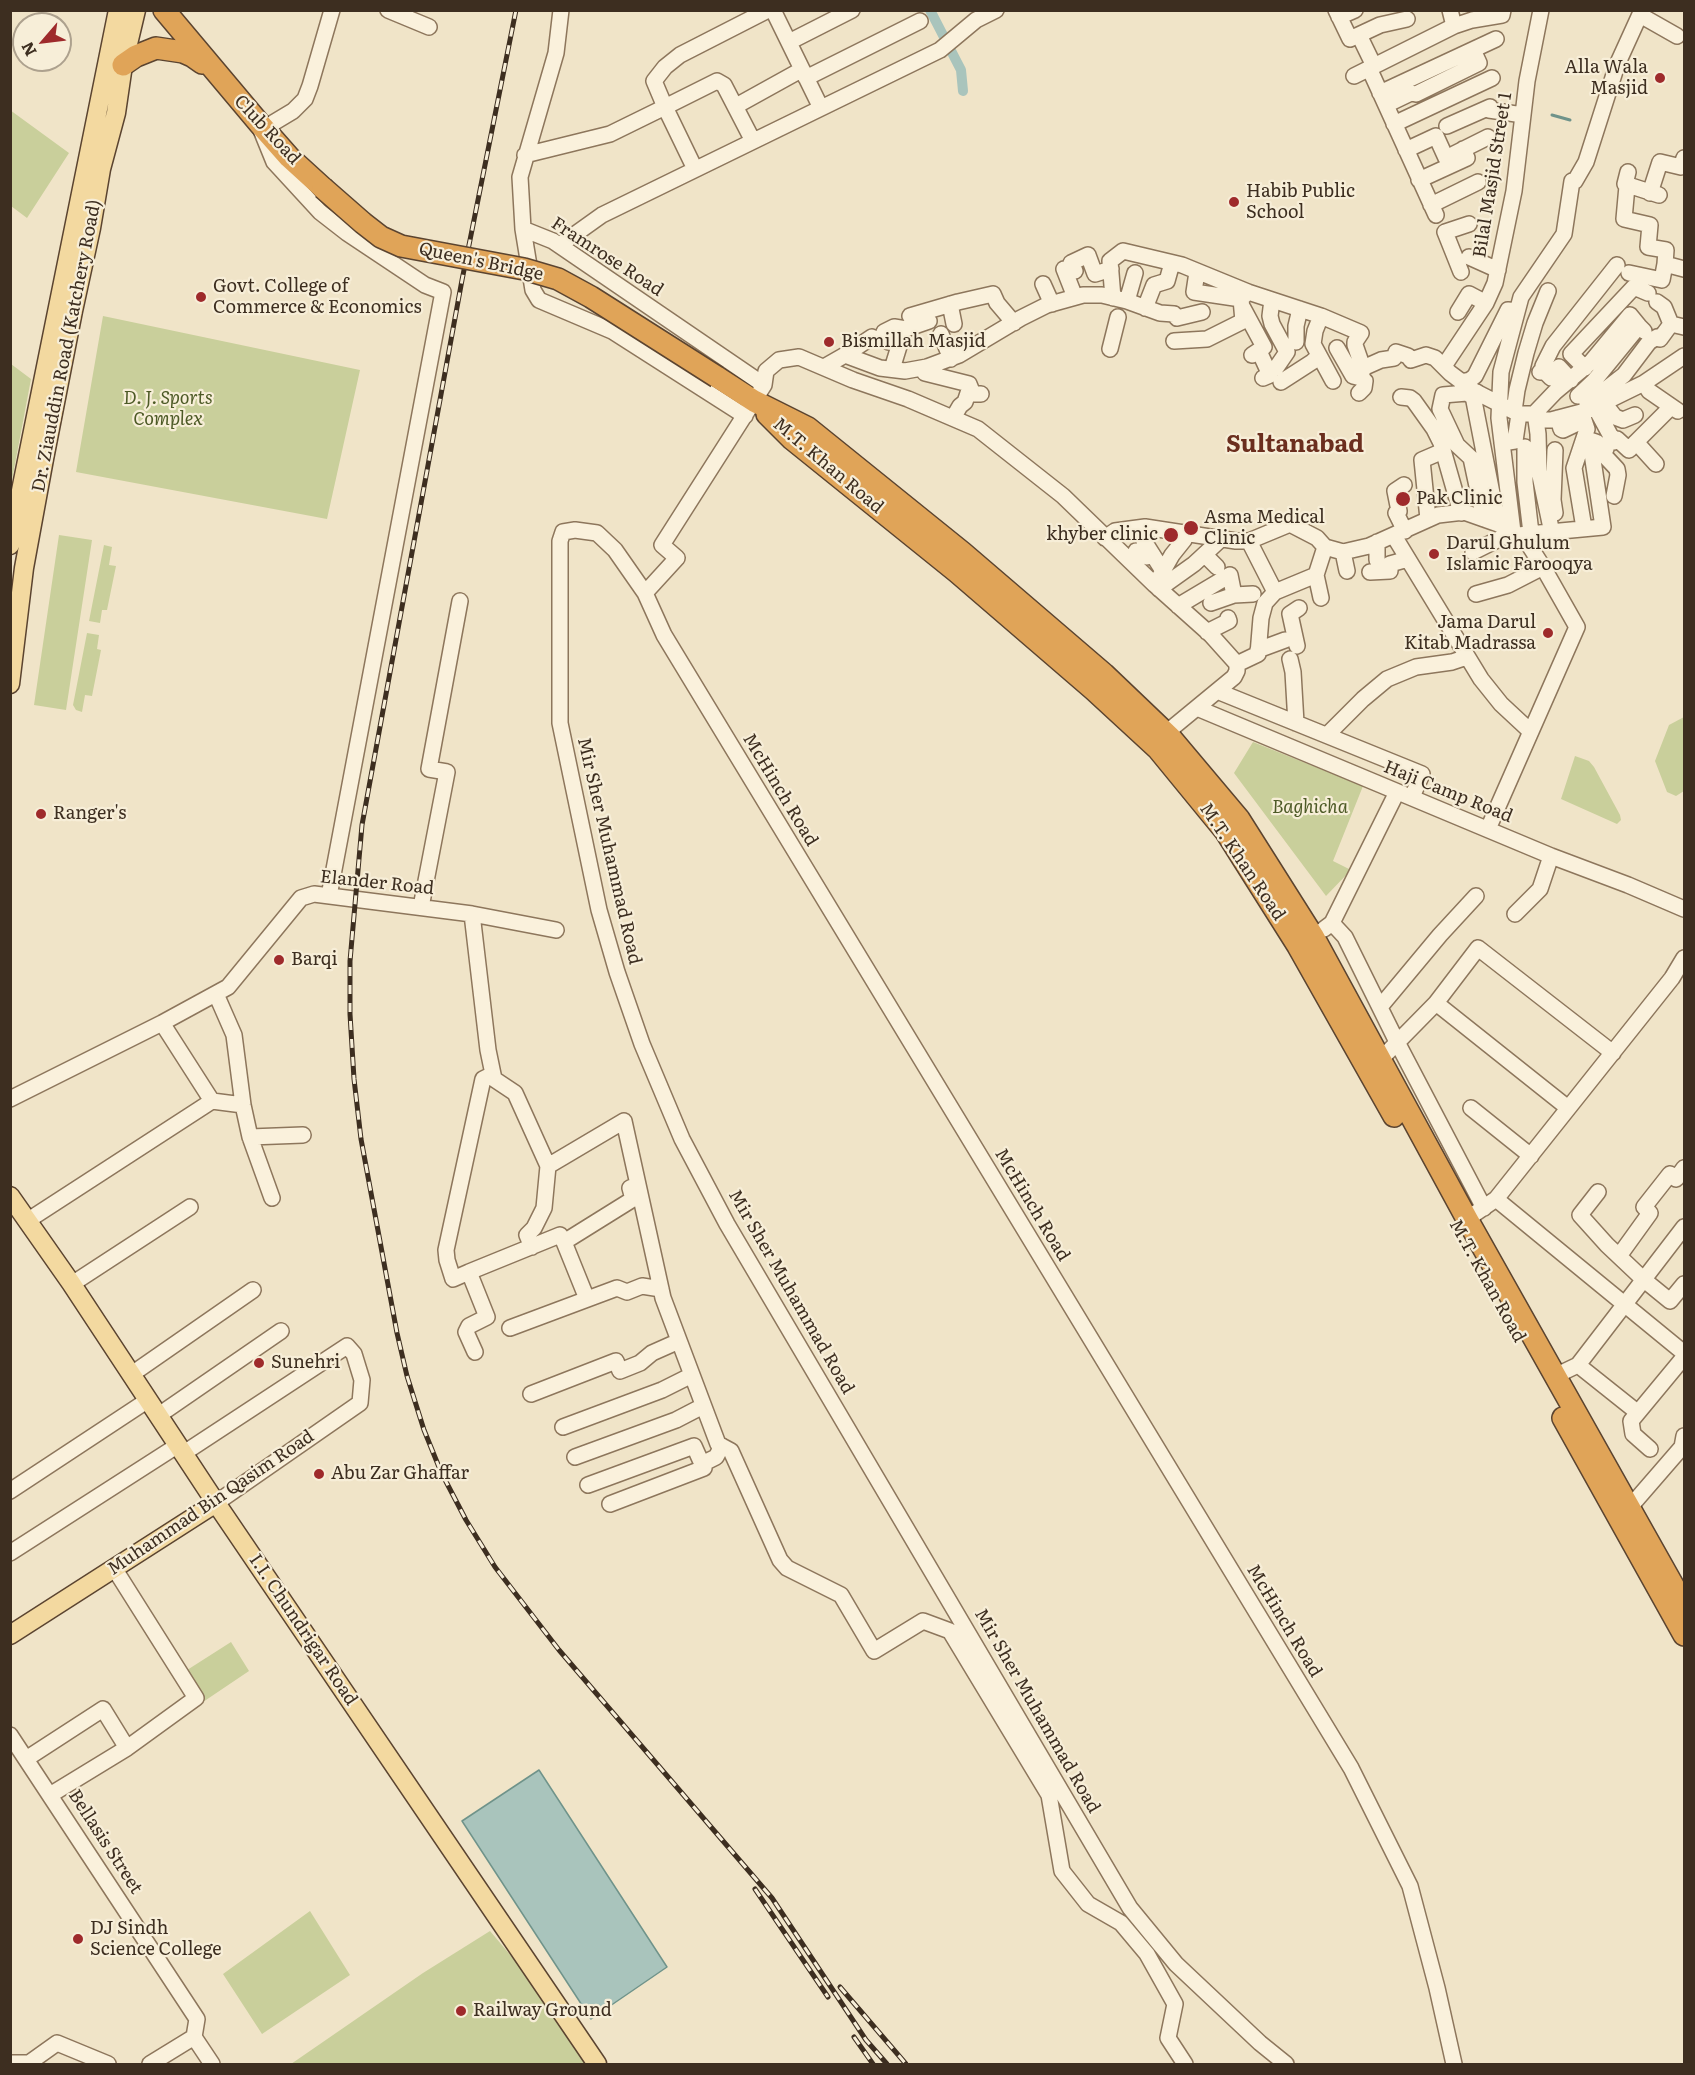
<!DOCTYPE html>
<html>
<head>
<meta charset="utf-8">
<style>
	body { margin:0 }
	#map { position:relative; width:1695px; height:2075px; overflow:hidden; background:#f0e4c8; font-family:Literata,serif }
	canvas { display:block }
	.frame { position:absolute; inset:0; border:12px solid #3d2e20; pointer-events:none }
	.north { position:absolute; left:12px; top:12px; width:60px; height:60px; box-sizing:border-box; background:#f7eed8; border:2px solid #ada18e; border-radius:50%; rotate:242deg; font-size:16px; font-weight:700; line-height:24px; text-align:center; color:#3d2e20 }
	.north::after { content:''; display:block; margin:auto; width:21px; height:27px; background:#9e2a2b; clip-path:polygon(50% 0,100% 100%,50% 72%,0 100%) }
</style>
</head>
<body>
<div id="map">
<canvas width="1695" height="2075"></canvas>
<div class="frame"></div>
<div class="north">N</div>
</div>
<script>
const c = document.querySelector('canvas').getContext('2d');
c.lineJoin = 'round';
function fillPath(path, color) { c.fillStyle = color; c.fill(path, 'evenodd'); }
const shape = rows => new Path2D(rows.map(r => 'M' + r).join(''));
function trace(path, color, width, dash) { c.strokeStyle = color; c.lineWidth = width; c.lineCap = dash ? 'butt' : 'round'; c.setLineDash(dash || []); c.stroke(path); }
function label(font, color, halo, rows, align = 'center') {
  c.font = font + ' Literata,serif'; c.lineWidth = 4.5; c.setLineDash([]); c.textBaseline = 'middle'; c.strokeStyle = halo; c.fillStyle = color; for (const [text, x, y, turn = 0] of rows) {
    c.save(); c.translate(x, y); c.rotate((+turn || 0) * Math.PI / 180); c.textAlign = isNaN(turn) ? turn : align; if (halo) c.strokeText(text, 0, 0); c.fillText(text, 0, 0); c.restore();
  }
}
fillPath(shape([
	[10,110,69,153,27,218,11,206],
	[103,316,360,370,327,519,76,472],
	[11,364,31,379,11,485],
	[59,535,92,540,66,710,34,705],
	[104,545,112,547,109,565,116,566,107,610,102,610,100,623,89,621],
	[87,633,99,635,97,649,101,650,92,696,85,695,82,712,76,710,73,705],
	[1684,717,1684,791,1676,796,1667,792,1655,761,1669,725],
	[1253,742,1363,786,1333,861,1351,870,1326,896,1234,773],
	[1575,756,1589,761,1594,767,1620,815,1621,820,1617,824,1561,799],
	[231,1642,249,1671,203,1702,184,1672],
	[310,1911,350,1975,262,2034,223,1974],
	[490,1931,528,1976,588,2064,291,2064,423,1973]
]), '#c9cf9b');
const water = shape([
	[539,1770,667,1967,591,2019,462,1821,539,1770]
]);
fillPath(water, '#a9c4bc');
trace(water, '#6f938a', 1.5);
trace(shape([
	[1552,115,1570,120]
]), '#6f938a', 3);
trace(shape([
	[930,10,961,70,963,91]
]), '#a9c4bc', 10);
const minor = shape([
	[388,10,429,27],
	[561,10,556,53,520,177,523,229,553,241,764,385],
	[773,10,821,108],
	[1336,10,1350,39,1380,25,1407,19],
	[1640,15,1677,36],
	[1339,17,1355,10],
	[1454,26,1472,20,1502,15,1503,10],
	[1359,35,1374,66],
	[789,42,852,10],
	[1369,68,1436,215],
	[1354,76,1454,26,1450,10],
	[806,78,920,21],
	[1380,93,1496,39],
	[1386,105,1411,93,1416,94,1479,63,1473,50],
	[736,106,801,70],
	[1489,110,1523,115],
	[273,123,293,111,305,99,310,86,332,10],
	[1394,124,1492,78],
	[1447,126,1490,107],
	[261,130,274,162,320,212,347,233,425,285,443,292,329,896],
	[1406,150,1436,136,1446,158],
	[1454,154,1488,137],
	[525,155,610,134,665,107,654,81,665,67,680,55,768,10],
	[695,169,665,107,717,81,724,85,753,141],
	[1628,172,1625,184,1659,195],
	[1419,180,1467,158,1463,149],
	[1627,186,1624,219,1650,225,1648,247,1666,250,1665,264],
	[1650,193,1660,162,1681,167,1684,158],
	[1431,205,1478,182],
	[523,229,533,290,539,300,612,331,745,416],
	[560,245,602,215,940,50,976,20,996,10],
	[1469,257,1498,270],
	[1064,269,1075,297],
	[1075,271,1071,263,1088,255,1095,274,1111,269],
	[1197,272,1194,292,1241,299],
	[1461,272,1445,232,1469,224],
	[1629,273,1662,280,1665,264,1684,269],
	[1043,284,1052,304],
	[1113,298,1110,261,1123,251,1182,265,1248,292,1321,316,1361,333,1355,342,1355,345,1363,368],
	[1272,300,1270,316,1272,324,1287,352,1276,368],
	[1127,301,1135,273],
	[1657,302,1664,307,1671,324],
	[950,304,954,324],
	[1145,308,1154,285,1167,281,1172,263],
	[1243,308,1264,347,1252,355],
	[1458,312,1469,294,1486,303],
	[910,316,958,302,993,294,997,303,1014,323],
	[1321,316,1315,331,1313,344,1333,381],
	[941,334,951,359],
	[1174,341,1207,339,1243,321,1241,299,1248,292],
	[1296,342,1296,326,1300,309],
	[1337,348,1353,376,1361,378],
	[1110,349,1118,317],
	[1259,351,1270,375,1263,378],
	[1396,352,1408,356,1411,360,1426,355,1435,358,1450,373,1474,391,1519,414,1534,414,1536,420,1551,420,1589,410,1587,404,1624,375,1649,342,1657,337,1660,339,1671,324,1684,327],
	[845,355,872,337],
	[1444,366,1486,303,1495,283,1514,191,1527,81,1541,10],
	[824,367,845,355,880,368,905,371,927,367,959,355,1021,318,1047,305,1083,295,1102,295,1127,301,1160,313,1174,314,1177,318,1202,312],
	[925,368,925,373,969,384,973,394,981,394],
	[1585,368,1571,354,1634,287,1648,293],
	[892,369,900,343,889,342,884,332,894,327,906,329,929,321],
	[1540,372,1545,372,1551,378,1559,367,1571,380],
	[1545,372,1543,366,1553,346,1617,265],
	[1281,382,1312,362,1319,356],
	[1461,382,1470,380,1475,376,1508,310,1517,311],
	[1644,383,1649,391,1678,411],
	[1477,392,1474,401,1498,524],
	[1359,393,1364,388,1365,381,1361,378,1363,368,1381,360,1394,358],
	[1578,396,1594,381,1639,326,1644,331],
	[1401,397,1410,398,1414,401,1434,429,1441,443,1461,513],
	[1474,398,1467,393,1443,395,1440,409,1457,445,1471,458,1484,519],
	[1604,403,1615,417,1623,420,1635,415],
	[1595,407,1644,383,1684,356],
	[1595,407,1614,442,1617,439,1629,450,1636,442],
	[1514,411,1517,390,1526,353,1535,323,1548,291],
	[1534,414,1555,392,1591,362,1630,315,1639,326],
	[953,418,960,406,965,402,970,387],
	[1558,418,1561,429,1563,430,1584,420,1587,429,1574,468,1584,528],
	[1536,420,1538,434,1539,471,1552,533],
	[1584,438,1596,442,1606,449,1603,454,1617,469,1618,475,1614,496],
	[1502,443,1515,441,1519,414],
	[1525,447,1525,482,1531,533],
	[1656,464,1636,442,1671,407],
	[1404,485,1395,491,1399,511,1396,513,1405,531],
	[1555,513,1553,500,1555,450],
	[1428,519,1422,460,1443,451],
	[1518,535,1603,527,1590,440],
	[1394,536,1481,679,1501,704,1530,731],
	[1105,538,1115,531,1145,527,1236,541,1249,541,1290,524,1317,538,1325,547,1343,552,1369,546,1438,515,1464,512,1498,524,1525,539,1543,567,1577,627,1488,829],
	[1144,541,1163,571],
	[1249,541,1275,592],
	[1377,542,1377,560],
	[1136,551,1147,557,1153,555],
	[1343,552,1347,571],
	[1473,552,1513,532,1499,418,1501,372,1521,297,1564,234,1572,181,1575,181,1586,162,1617,65,1642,10],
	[1205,555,1217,567],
	[1370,572,1390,571,1390,564,1408,559],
	[1316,575,1321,598],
	[1155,585,1172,555,1184,540,1186,533],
	[1159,589,1194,564,1221,539],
	[645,593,615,550,597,533,575,530,563,532,560,541,560,723,599,910,617,972,642,1044,682,1139,727,1224,1130,1908,1176,1964,1260,2043,1286,2064],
	[1476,594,1508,585,1543,567],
	[1211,603,1234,595,1253,594],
	[1178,606,1230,575,1234,595],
	[1207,632,1229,621,1228,618],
	[1297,646,1290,614,1299,608],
	[1258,650,1285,640],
	[1290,659,1293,672,1296,723],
	[1237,664,1258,654,1261,618,1265,603,1275,592,1316,575,1325,547],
	[1217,691,1422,774,1412,797],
	[1197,708,1551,856,1628,885,1684,909],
	[1166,733,1234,677,1237,671,1237,664,1211,635,1155,585,1063,496,978,429,908,399,853,380,799,357,779,360,766,371,764,385,662,545,677,558,645,593,664,635,1351,1768,1410,1886,1437,1988,1454,2064],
	[1327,735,1363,699,1387,679,1416,667,1452,662,1467,657],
	[421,907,447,772,429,769,460,601],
	[472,914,488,1050,494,1079,515,1093,548,1166,624,1121,663,1298,718,1444,731,1451,780,1560,787,1568,841,1595,874,1651,923,1621,950,1631,1049,1795,1062,1871,1088,1904,1121,1923,1147,1954,1175,2004,1168,2038,1185,2064],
	[1515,914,1540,889,1551,856],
	[1332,923,1345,937,1397,1042,1484,1208],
	[1324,929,1332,923,1397,792],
	[216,994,234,1035,243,1105,250,1137,272,1198],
	[1436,1003,1478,948,1613,1053],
	[1380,1007,1440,935,1476,896],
	[162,1023,212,1101],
	[1380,1060,1436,1003,1568,1108],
	[10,1099,162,1023,228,987,301,898,314,894,472,914,556,930],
	[1471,1108,1531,1156],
	[250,1137,303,1135],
	[1598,1192,1580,1215,1607,1245,1643,1279,1670,1301,1684,1284],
	[1496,1199,1684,1353],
	[1467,1219,1496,1199,1672,978,1684,958],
	[27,1221,212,1101,243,1105],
	[532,1247,527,1235,534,1228,544,1208,548,1166],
	[1619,1256,1650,1213,1644,1207,1670,1174,1676,1179,1684,1168],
	[469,1272,453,1279,447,1260,446,1250,483,1079,493,1074],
	[72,1284,190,1207],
	[587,1299,564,1242,633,1199,630,1188,637,1185],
	[510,1328,617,1288,627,1292,642,1286,661,1289],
	[475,1352,466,1332,469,1326,487,1317,469,1272,560,1235,564,1242],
	[1578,1365,1637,1412],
	[132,1374,253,1290],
	[1555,1376,1578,1365,1684,1227],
	[531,1394,616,1361,620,1371,640,1363,652,1353,679,1341],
	[159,1415,281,1331],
	[563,1427,662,1390,692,1375],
	[1650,1449,1633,1434,1631,1421,1684,1357],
	[184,1453,347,1346,354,1354,362,1380,360,1403,216,1503],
	[575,1457,676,1420,703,1406],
	[588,1485,694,1446,702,1464],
	[10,1491,142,1404],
	[610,1504,704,1468,702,1464,716,1457,722,1446],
	[1630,1507,1682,1447,1684,1436],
	[10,1553,172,1449],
	[10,1735,197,2019,194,2037,212,2064],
	[26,1759,103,1709,127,1748,196,1698,114,1568],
	[50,1795,127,1748],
	[10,2063,29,2063,57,2043,108,2064],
	[150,2064,194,2037]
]);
const major = shape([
	[10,545,118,10],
	[10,684,24,568,44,459,73,311,91,228,101,169,116,113,123,65,136,10],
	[10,1196,71,1283,216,1503,597,2064],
	[10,1635,216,1503]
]);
const highway = shape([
	[164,10,259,123,289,157,323,188],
	[123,65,136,56,156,48,183,52,192,56,202,63],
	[717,377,754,401,808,428,963,553,1104,674,1170,737,1239,819,1313,936,1467,1219,1684,1605],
	[767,414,792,439,957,572,1094,690,1158,749,1226,832,1298,946,1394,1116],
	[1563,1418,1684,1635]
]);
trace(minor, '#8d765c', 18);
trace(major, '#5b4430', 21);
trace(highway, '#5b4430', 24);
trace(minor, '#faf1dc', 15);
trace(major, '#f3d9a0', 18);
trace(highway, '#e0a458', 21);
const rail = shape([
	[516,10,462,280,362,825,350,961,350,1014,354,1079,361,1139,397,1333,407,1376,424,1430,441,1472,466,1520,495,1567,559,1650,772,1898,866,2040,887,2064],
	[755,1889,828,1997],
	[840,1987,906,2064],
	[854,2037,873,2064]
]);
trace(rail, '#3d2e20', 5);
trace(rail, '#f7eed8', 3, [9]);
const highwayBridge = shape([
	[323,188,363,223,381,237,401,246,524,269,558,279,591,297,717,377]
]);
trace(highwayBridge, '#5b4430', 24, []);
trace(highwayBridge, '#e0a458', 21);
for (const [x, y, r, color] of [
	[1660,78,6,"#9e2a2b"],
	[1234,202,6,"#9e2a2b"],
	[201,297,6,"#9e2a2b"],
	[829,342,6,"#9e2a2b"],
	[1403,499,8,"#9e2a2b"],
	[1191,528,8,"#9e2a2b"],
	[1171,535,8,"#9e2a2b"],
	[1434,554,6,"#9e2a2b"],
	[1548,633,6,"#9e2a2b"],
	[41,814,6,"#9e2a2b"],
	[279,960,6,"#9e2a2b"],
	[259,1363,6,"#9e2a2b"],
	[319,1474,6,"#9e2a2b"],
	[78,1939,6,"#9e2a2b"],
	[461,2011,6,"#9e2a2b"]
]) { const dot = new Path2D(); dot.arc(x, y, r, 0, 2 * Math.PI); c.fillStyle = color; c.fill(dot); trace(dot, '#f7eed8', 2); }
label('18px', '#3d2e20', '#f7eed8', [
	["Alla Wala",1648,68,"right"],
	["Masjid",1648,89,"right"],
	["Habib Public",1246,192],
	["School",1246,213],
	["Govt. College of",213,287],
	["Commerce & Economics",213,308],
	["Bismillah Masjid",841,342],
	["Pak Clinic",1416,499],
	["Asma Medical",1204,518],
	["Clinic",1204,539],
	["khyber clinic",1158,535,"right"],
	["Darul Ghulum",1446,544],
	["Islamic Farooqya",1446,565],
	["Jama Darul",1536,623,"right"],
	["Kitab Madrassa",1536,644,"right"],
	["Ranger's",53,814],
	["Barqi",291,960],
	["Sunehri",271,1363],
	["Abu Zar Ghaffar",331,1474],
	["DJ Sindh",90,1929],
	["Science College",90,1950],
	["Railway Ground",473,2011]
], 'left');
label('18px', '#3d2e20', '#f7eed8', [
	["Club Road",267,130,47],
	["Bilal Masjid Street 1",1493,175,-81],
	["Framrose Road",607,257,33],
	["Queen's Bridge",481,262,12],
	["Dr. Ziauddin Road (Katchery Road)",67,346,-79],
	["M.T. Khan Road",828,466,40],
	["McHinch Road",780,790,59],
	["Haji Camp Road",1448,792,22],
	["Mir Sher Muhammad Road",609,851,77],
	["M.T. Khan Road",1242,862,56],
	["Elander Road",377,883,6],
	["McHinch Road",1032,1205,59],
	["M.T. Khan Road",1487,1281,61],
	["Mir Sher Muhammad Road",791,1292,60],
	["Muhammad Bin Qasim Road",211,1503,-34],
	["McHinch Road",1284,1621,59],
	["I.I. Chundrigar Road",303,1630,56],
	["Mir Sher Muhammad Road",1037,1711,60],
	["Bellasis Street",105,1842,57]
]);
label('italic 18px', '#4d5a26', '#f7eed8', [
	["D. J. Sports",168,399],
	["Complex",168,420],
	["Baghicha",1310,808]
]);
label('bold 24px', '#6b2e1e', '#f7eed8', [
	["Sultanabad",1295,445]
]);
</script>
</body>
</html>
